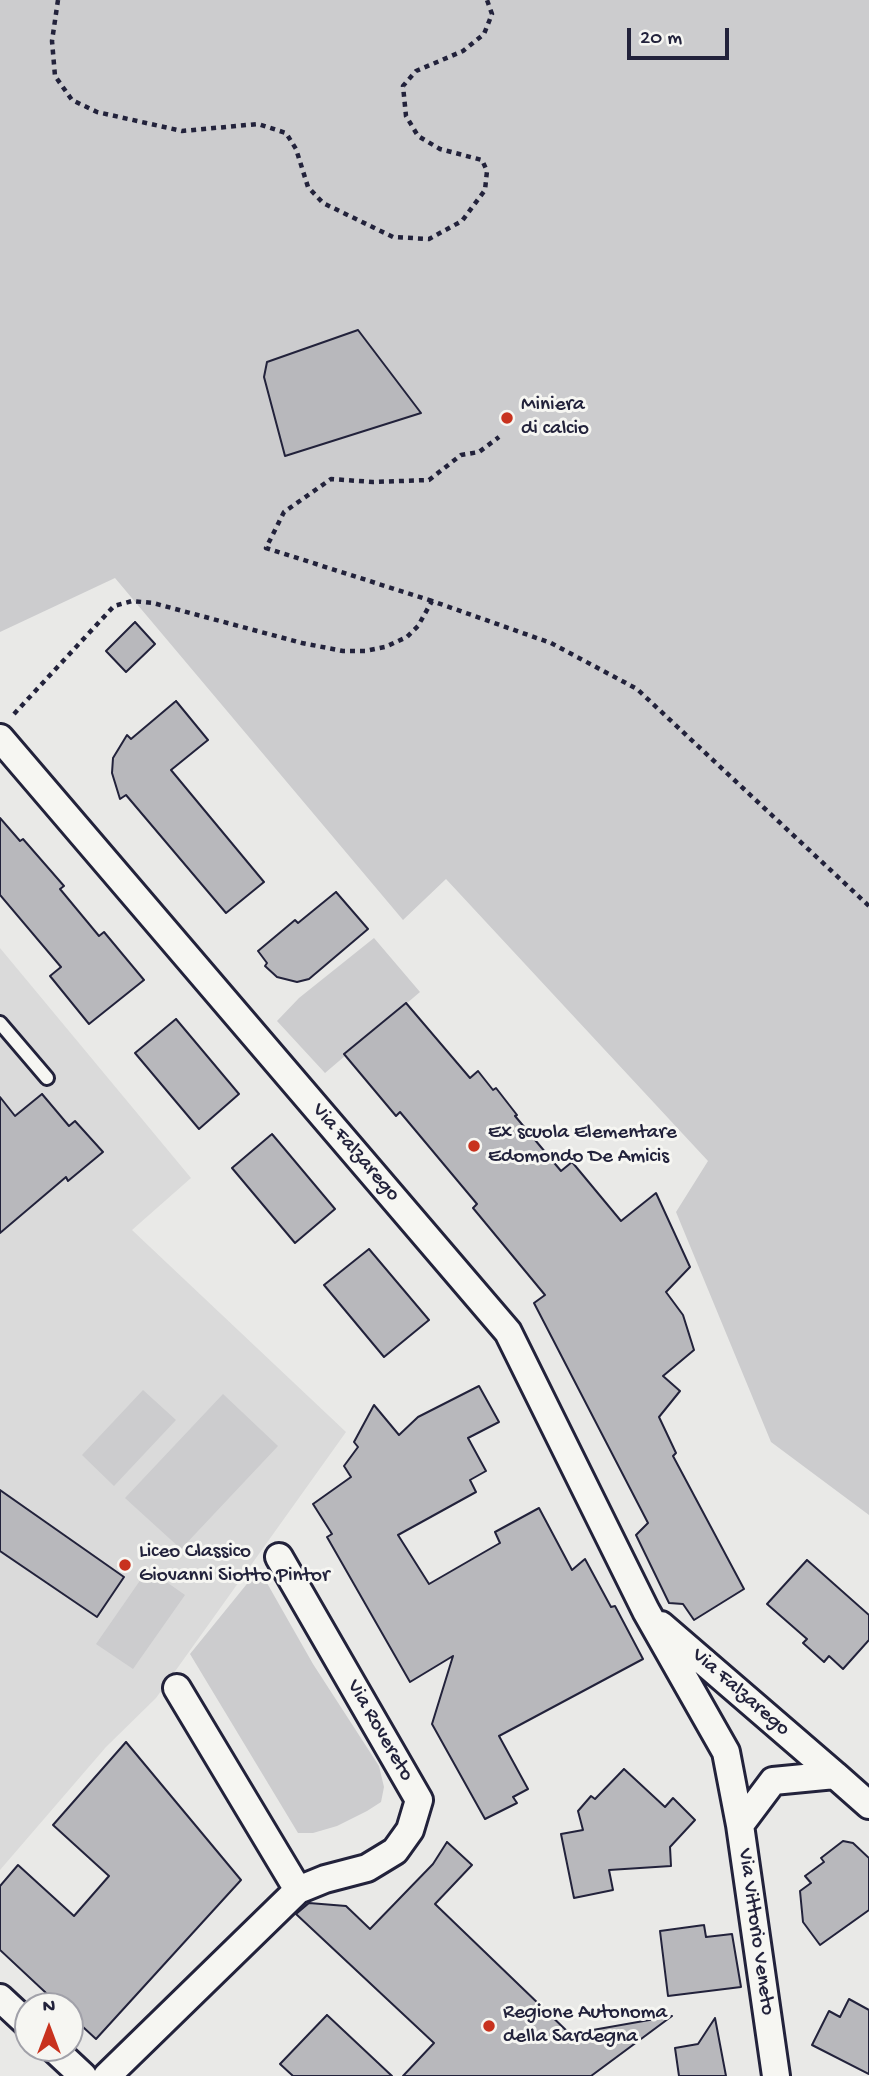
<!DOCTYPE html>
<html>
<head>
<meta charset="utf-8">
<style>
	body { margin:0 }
	#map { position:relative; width:869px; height:2076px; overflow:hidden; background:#e9e9e7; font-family:"Gochi Hand",sans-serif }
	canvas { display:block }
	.north { position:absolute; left:14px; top:1992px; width:70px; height:70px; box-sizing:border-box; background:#f6f6f2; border:2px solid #a1a1a9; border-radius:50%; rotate:0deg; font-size:19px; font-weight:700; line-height:28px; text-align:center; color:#22223b }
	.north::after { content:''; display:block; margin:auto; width:24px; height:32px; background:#c8321e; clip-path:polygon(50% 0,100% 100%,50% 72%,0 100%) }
	.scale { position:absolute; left:627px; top:28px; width:102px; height:32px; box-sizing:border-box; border:4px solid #22223b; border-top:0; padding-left:9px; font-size:21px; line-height:24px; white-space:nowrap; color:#22223b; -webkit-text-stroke:5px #f6f6f2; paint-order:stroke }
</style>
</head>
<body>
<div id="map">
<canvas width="869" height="2076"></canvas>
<div class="north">N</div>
<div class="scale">20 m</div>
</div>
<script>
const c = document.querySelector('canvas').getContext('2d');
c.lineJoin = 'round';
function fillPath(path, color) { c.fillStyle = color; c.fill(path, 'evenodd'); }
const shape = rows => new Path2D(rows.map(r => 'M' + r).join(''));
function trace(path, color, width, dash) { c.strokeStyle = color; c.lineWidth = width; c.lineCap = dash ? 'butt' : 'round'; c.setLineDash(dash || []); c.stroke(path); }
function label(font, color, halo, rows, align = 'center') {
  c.font = font + ' "Gochi Hand",sans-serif'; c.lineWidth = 6; c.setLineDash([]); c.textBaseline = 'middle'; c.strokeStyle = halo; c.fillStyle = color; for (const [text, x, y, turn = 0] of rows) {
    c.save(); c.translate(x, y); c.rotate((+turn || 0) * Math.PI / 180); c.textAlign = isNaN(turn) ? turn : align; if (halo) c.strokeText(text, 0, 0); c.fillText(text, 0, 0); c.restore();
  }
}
fillPath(shape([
	[0,948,191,1178,132,1230,346,1432,156,1698,106,1747,0,1870]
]), '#dadada');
fillPath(shape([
	[0,0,869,0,869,1515,771,1442,676,1212,708,1161,446,879,403,920,115,578,0,632],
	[374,938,420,992,325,1073,277,1021,299,998],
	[143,1390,176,1420,114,1486,82,1455],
	[223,1394,278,1446,181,1549,125,1498],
	[148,1569,185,1595,133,1669,96,1644],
	[259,1569,313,1664,379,1766,384,1787,381,1802,367,1811,337,1826,313,1833,298,1833,190,1654]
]), '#ccccce');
const building = shape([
	[358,330,421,413,285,456,264,377,267,362,358,330],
	[135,622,155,644,126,672,106,651,135,622],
	[176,701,208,740,171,770,264,882,226,913,126,795,120,799,112,773,113,758,127,735,131,739,176,701],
	[0,818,20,841,23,839,64,886,60,889,99,936,104,932,144,980,89,1024,50,976,61,967,0,895,0,818],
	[336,892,368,929,309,979,297,982,277,977,265,966,267,963,258,951,295,920,298,923,336,892],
	[406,1003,470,1078,478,1071,493,1090,496,1088,517,1115,515,1116,561,1171,572,1162,621,1221,656,1193,690,1267,666,1292,683,1315,694,1350,663,1376,680,1391,659,1417,676,1453,673,1456,744,1589,694,1620,683,1604,669,1603,636,1535,648,1523,534,1303,545,1295,473,1208,477,1204,400,1112,396,1116,344,1054,406,1003],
	[176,1019,239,1094,199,1129,135,1053,176,1019],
	[42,1094,69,1126,75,1121,103,1152,68,1181,66,1177,0,1233,0,1097,15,1116,42,1094],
	[272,1134,335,1209,295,1243,232,1168,272,1134],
	[369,1249,429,1320,384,1357,324,1285,369,1249],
	[479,1386,499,1422,468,1438,486,1471,470,1480,476,1492,398,1535,429,1584,500,1543,495,1532,539,1508,572,1570,585,1559,611,1607,615,1606,643,1659,499,1736,528,1789,513,1797,517,1803,485,1819,432,1724,453,1656,410,1682,327,1537,332,1534,313,1504,351,1477,344,1466,358,1447,354,1442,374,1405,399,1435,418,1417,479,1386],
	[0,1490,124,1577,97,1617,0,1551,0,1490],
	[807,1560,869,1615,869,1640,843,1669,829,1656,824,1662,803,1643,807,1639,767,1604,807,1560],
	[126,1742,241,1880,96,2039,70,2015,70,2006,60,2006,0,1950,0,1886,18,1865,74,1916,109,1876,53,1825,126,1742],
	[624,1769,665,1807,673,1798,695,1820,670,1847,671,1866,609,1870,613,1890,574,1898,561,1834,583,1830,578,1811,591,1796,595,1799,624,1769],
	[843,1841,853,1843,869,1858,869,1910,820,1945,803,1922,800,1891,811,1883,805,1876,824,1862,821,1858,843,1841],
	[447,1842,472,1865,435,1904,570,2034,672,2016,591,2076,403,2076,434,2043,296,1914,309,1903,346,1906,370,1929,433,1864,447,1842],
	[704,1925,706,1937,732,1934,741,1987,668,1996,660,1931,704,1925],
	[849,1999,869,2010,869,2074,812,2045,829,2011,840,2017,849,1999],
	[327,2015,392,2076,293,2076,280,2064,327,2015],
	[715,2018,726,2076,679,2076,675,2048,698,2044,715,2018]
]);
fillPath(building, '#b8b8bc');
trace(building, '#22223b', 2);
const service = shape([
	[0,1023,47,1078]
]);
const minor = shape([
	[0,738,508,1332,646,1611,726,1752,740,1825,776,2076],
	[661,1625,835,1775],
	[177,1688,298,1890],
	[740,1825,773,1781,835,1775,869,1805],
	[0,1998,28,2024],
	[53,2048,83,2076],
	[107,2076,298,1890,325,1879,367,1868,395,1851,410,1830,419,1800,279,1557]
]);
trace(service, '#22223b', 18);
trace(minor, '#22223b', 32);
trace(shape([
	[58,0,52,41,55,76,72,100,97,112,182,131,258,124,286,133,296,149,308,187,323,203,393,237,429,239,462,221,485,190,487,171,482,160,440,149,418,136,406,116,403,86,416,71,463,51,484,34,492,14,487,0],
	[432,601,266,548,284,512,331,479,373,482,429,480,461,455,479,452,499,437],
	[14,714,114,606,132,601,153,603,302,643,343,651,365,651,385,647,407,637,418,626,432,601,551,643,637,689,869,906]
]), '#22223b', 4.5, [5, 5]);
trace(service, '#f6f6f2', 12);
trace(minor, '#f6f6f2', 26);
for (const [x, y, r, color] of [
	[507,418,7,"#c8321e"],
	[474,1146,7,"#c8321e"],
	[125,1565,7,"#c8321e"],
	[489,2026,7,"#c8321e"]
]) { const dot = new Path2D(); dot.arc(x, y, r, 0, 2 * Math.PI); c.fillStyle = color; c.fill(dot); trace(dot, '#f6f6f2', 2.5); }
label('21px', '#22223b', '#f6f6f2', [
	["Miniera",521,406],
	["di calcio",521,430],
	["Ex scuola Elementare",488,1134],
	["Edomondo De Amicis",488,1158],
	["Liceo Classico",139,1553],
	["Giovanni Siotto Pintor",139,1577],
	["Regione Autonoma",503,2014],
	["della Sardegna",503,2038]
], 'left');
label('21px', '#22223b', '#f6f6f2', [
	["Via Falzarego",355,1153,49],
	["Via Falzarego",740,1693,41],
	["Via Rovereto",379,1731,60],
	["Via Vittorio Veneto",755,1932,82]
]);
</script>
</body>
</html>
